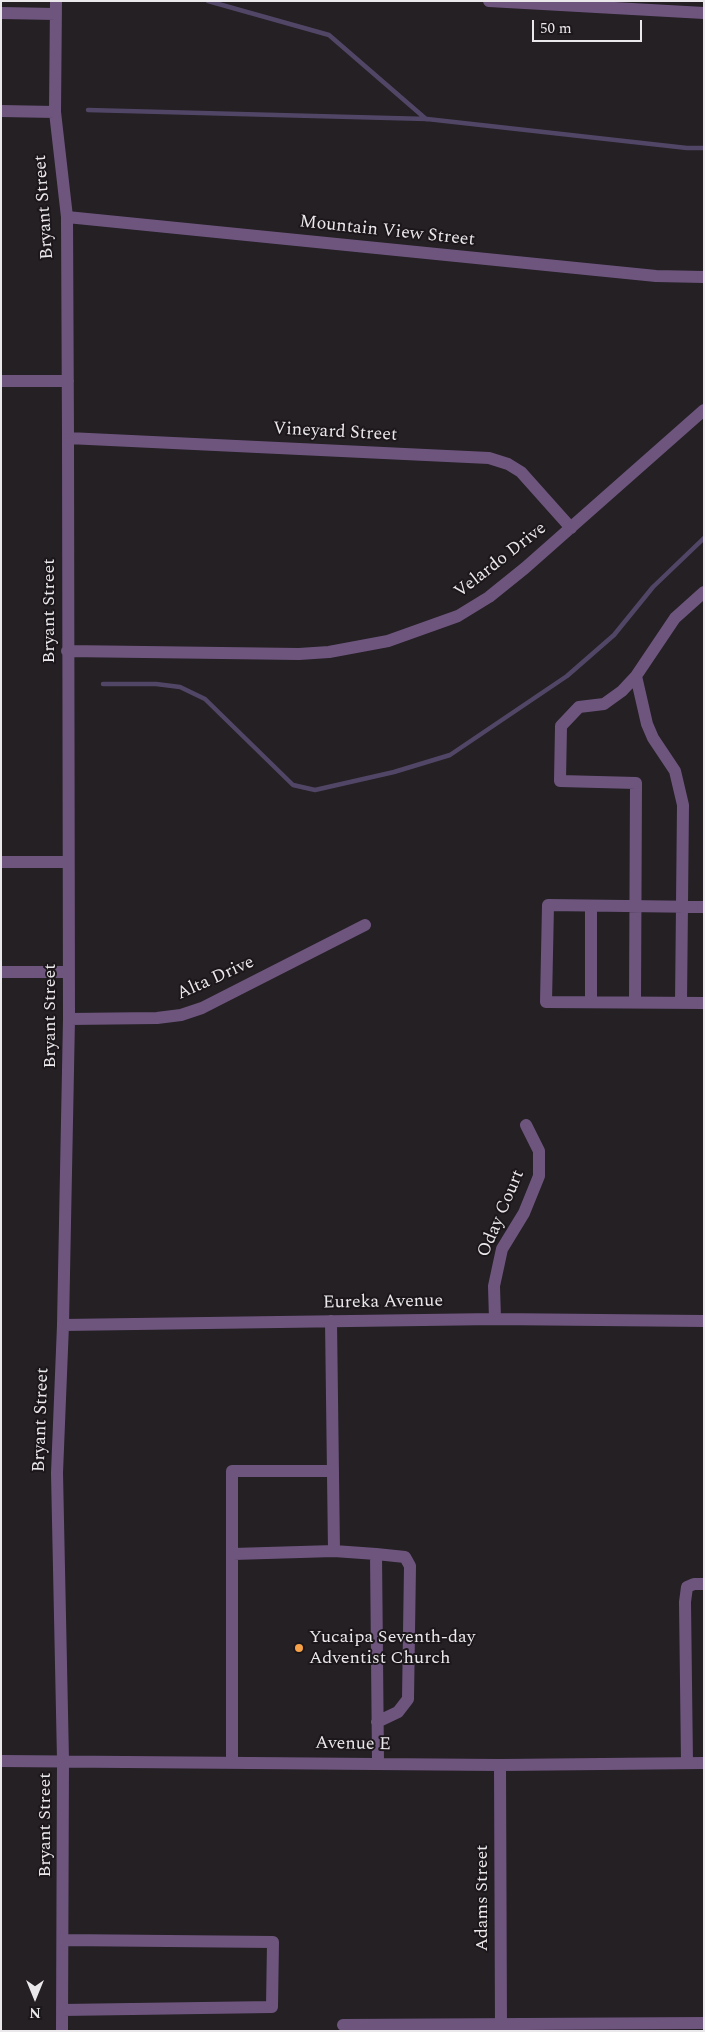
<!DOCTYPE html>
<html>
<head>
<meta charset="utf-8">
<style>
	body { margin:0 }
	#map { position:relative; width:705px; height:2032px; overflow:hidden; background:#242024; font-family:Spectral,serif }
	canvas { display:block }
	.frame { position:absolute; inset:0; border:2px solid #ebe8eb; pointer-events:none }
	.north { position:absolute; left:10px; top:1972px; width:50px; height:50px; -webkit-text-stroke:4px #1b171a; paint-order:stroke; rotate:180deg; font-size:14px; font-weight:700; line-height:20px; text-align:center; color:#ebe8eb }
	.north::after { content:''; display:block; margin:auto; width:18px; height:22px; background:#ebe8eb; clip-path:polygon(50% 0,100% 100%,50% 72%,0 100%) }
	.scale { position:absolute; left:532px; top:20px; width:110px; height:22px; box-sizing:border-box; border:2px solid #ebe8eb; border-top:0; padding-left:6px; font-size:15px; line-height:18px; white-space:nowrap; color:#ebe8eb; -webkit-text-stroke:4px #1b171a; paint-order:stroke }
</style>
</head>
<body>
<div id="map">
<canvas width="705" height="2032"></canvas>
<div class="frame"></div>
<div class="north">N</div>
<div class="scale">50 m</div>
</div>
<script>
const c = document.querySelector('canvas').getContext('2d');
c.lineJoin = 'round';
const shape = rows => new Path2D(rows.map(r => 'M' + r).join(''));
function trace(path, color, width, dash) { c.strokeStyle = color; c.lineWidth = width; c.lineCap = dash ? 'butt' : 'round'; c.setLineDash(dash || []); c.stroke(path); }
function label(font, color, halo, rows, align = 'center') {
  c.font = font + ' Spectral,serif'; c.lineWidth = 4; c.setLineDash([]); c.textBaseline = 'middle'; c.strokeStyle = halo; c.fillStyle = color; for (const [text, x, y, turn = 0] of rows) {
    c.save(); c.translate(x, y); c.rotate((+turn || 0) * Math.PI / 180); c.textAlign = isNaN(turn) ? turn : align; if (halo) c.strokeText(text, 0, 0); c.fillText(text, 0, 0); c.restore();
  }
}
trace(shape([
	[208,1,329,35,426,119],
	[88,110,427,119,687,148,704,148],
	[103,684,156,684,180,687,205,699,293,785,315,790,394,772,450,755,567,676,614,635,653,587,704,538]
]), '#524667', 4.5);
trace(shape([
	[56,1,55,112,67,217,68,438,69,1019,63,1325,57,1473,63,1760,62,2031],
	[489,1,704,13],
	[1,13,56,14],
	[1,111,55,112],
	[67,217,656,276,704,277],
	[1,381,68,381],
	[68,438,489,458,508,464,521,472,571,528],
	[67,651,299,654,329,652,388,641,458,616,489,597,525,568,704,410],
	[636,676,647,724,653,738,675,771,683,805,681,1003],
	[1,862,68,862],
	[704,907,548,905,546,1002,704,1003],
	[1,972,69,972],
	[591,1002,591,906],
	[635,1002,636,783,560,781,561,726,579,707,604,704,622,691,636,676,675,618,704,592],
	[69,1019,157,1018,181,1015,202,1008,365,925],
	[495,1319,494,1286,502,1249,524,1213,539,1176,539,1151,526,1125],
	[331,1321,334,1551,376,1554,378,1762],
	[63,1325,495,1319,704,1321],
	[233,1554,334,1551],
	[376,1554,405,1557,410,1566,408,1699,398,1712,377,1722],
	[1,1761,500,1765,704,1763],
	[232,1761,232,1471,333,1471],
	[687,1763,685,1602,687,1587,694,1584,704,1584],
	[500,1765,501,2031],
	[62,2010,272,2007,273,1942,63,1940],
	[343,2025,704,2023]
]), '#6e557e', 12);
for (const [x, y, r, color] of [
	[299,1648,5,"#f7a149"]
]) { const dot = new Path2D(); dot.arc(x, y, r, 0, 2 * Math.PI); c.fillStyle = color; c.fill(dot); trace(dot, '#1b171a', 2); }
label('18px', '#ebe8eb', '#1b171a', [
	["Bryant Street",45,207,-94],
	["Mountain View Street",387,232,6],
	["Vineyard Street",335,433,3],
	["Velardo Drive",501,561,-38],
	["Bryant Street",50,611,-90],
	["Alta Drive",216,979,-24],
	["Bryant Street",51,1016,-90],
	["Oday Court",502,1214,-67],
	["Eureka Avenue",383,1303,-1],
	["Bryant Street",42,1420,-88],
	["Avenue E",353,1745,1],
	["Bryant Street",46,1825,-90],
	["Adams Street",483,1898,-90]
]);
label('18px', '#ebe8eb', '#1b171a', [
	["Yucaipa Seventh-day",309,1638],
	["Adventist Church",309,1659]
], 'left');
</script>
</body>
</html>
